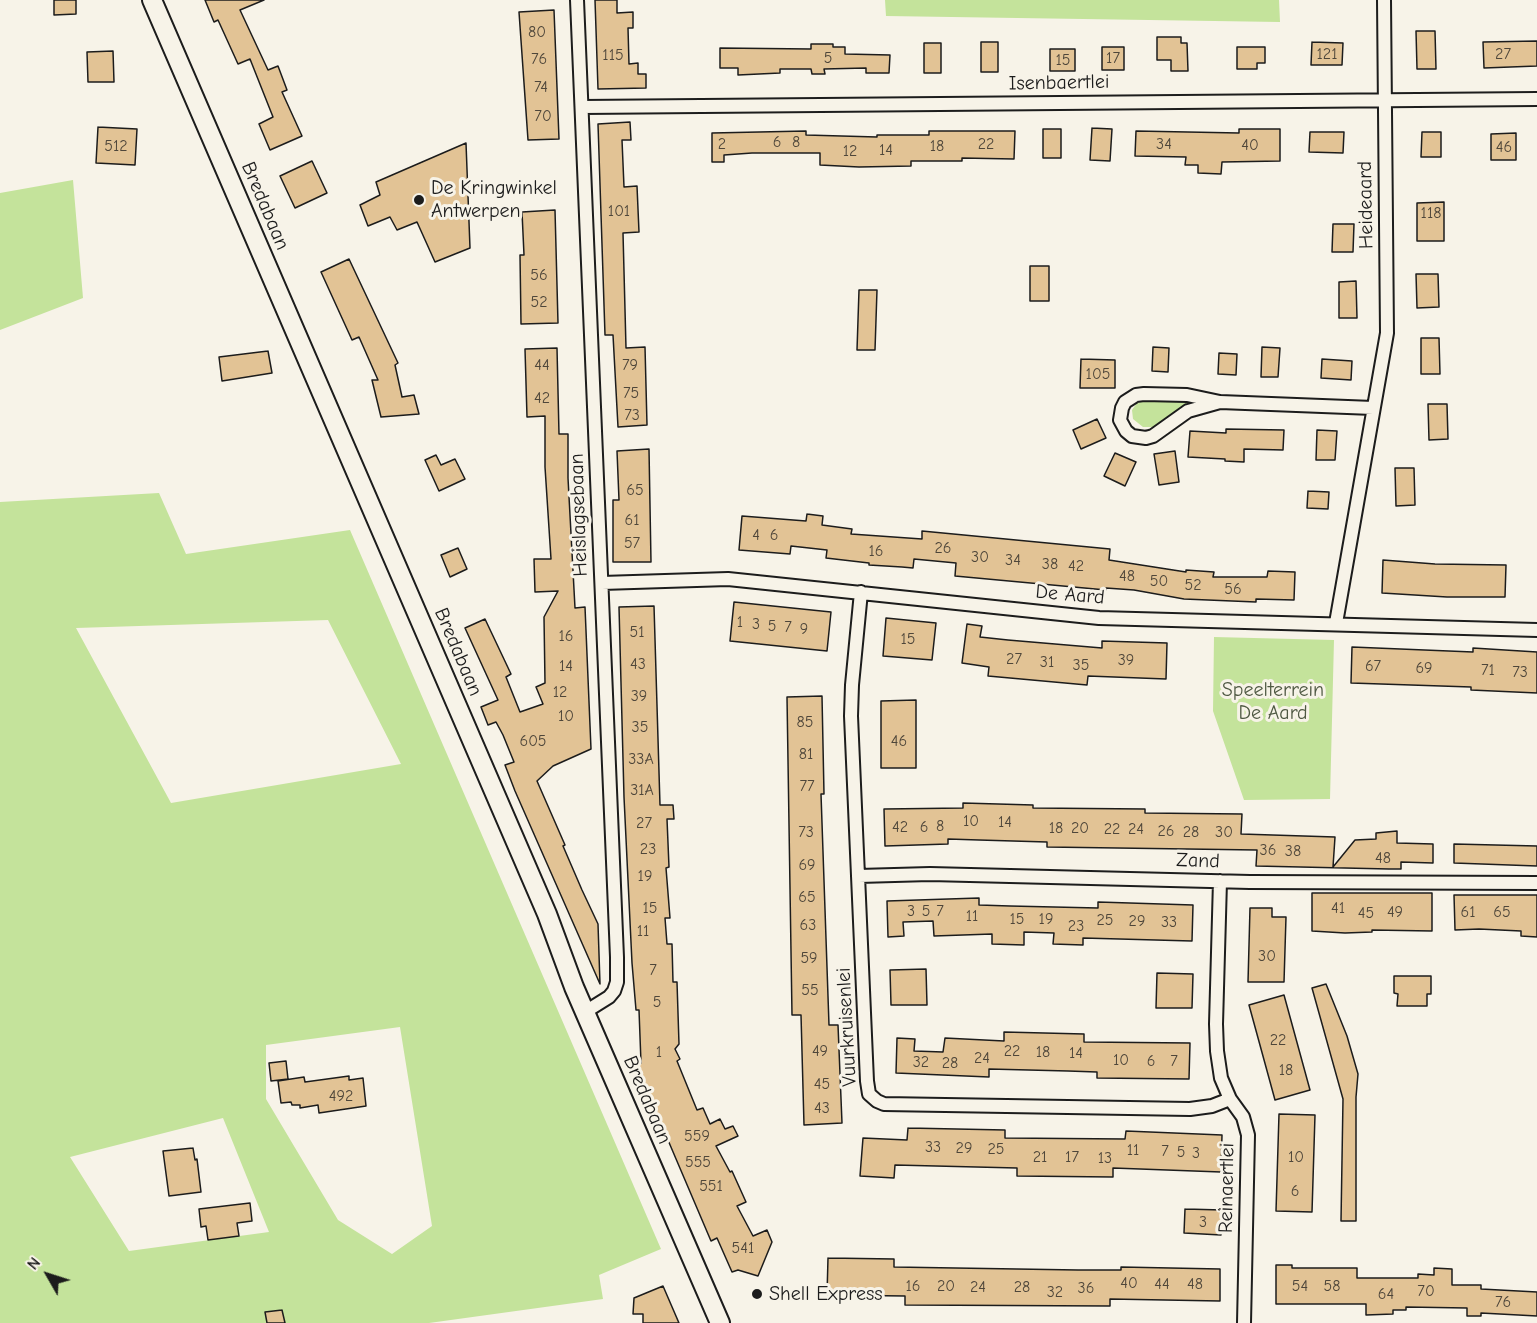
<!DOCTYPE html>
<html>
<head>
<meta charset="utf-8">
<style>
	body { margin:0 }
	#map { position:relative; width:1537px; height:1323px; overflow:hidden; background:#f7f3e8; font-family:"Comic Neue",sans-serif }
	canvas { display:block }
	.north { position:absolute; left:18px; top:1245px; width:60px; height:60px; -webkit-text-stroke:4px #f7f3e8; paint-order:stroke; rotate:309deg; font-size:16px; font-weight:700; line-height:24px; text-align:center; color:#1c1c1c }
	.north::after { content:''; display:block; margin:auto; width:21px; height:27px; background:#1c1c1c; clip-path:polygon(50% 0,100% 100%,50% 72%,0 100%) }
</style>
</head>
<body>
<div id="map">
<canvas width="1537" height="1323"></canvas>
<div class="north">N</div>
</div>
<script>
const c = document.querySelector('canvas').getContext('2d');
c.lineJoin = 'round';
function fillPath(path, color) { c.fillStyle = color; c.fill(path, 'evenodd'); }
const shape = rows => new Path2D(rows.map(r => 'M' + r).join(''));
function trace(path, color, width, dash) { c.strokeStyle = color; c.lineWidth = width; c.lineCap = dash ? 'butt' : 'round'; c.setLineDash(dash || []); c.stroke(path); }
function label(font, color, halo, rows, align = 'center') {
  c.font = font + ' "Comic Neue",sans-serif'; c.lineWidth = 6; c.setLineDash([]); c.textBaseline = 'middle'; c.strokeStyle = halo; c.fillStyle = color; for (const [text, x, y, turn = 0] of rows) {
    c.save(); c.translate(x, y); c.rotate((+turn || 0) * Math.PI / 180); c.textAlign = isNaN(turn) ? turn : align; if (halo) c.strokeText(text, 0, 0); c.fillText(text, 0, 0); c.restore();
  }
}
fillPath(shape([
	[885,0,1279,0,1280,22,886,16],
	[73,180,83,298,0,330,0,193],
	[1188,398,1193,402,1190,406,1157,427,1143,427,1133,419,1132,410,1139,400],
	[159,493,186,554,350,530,661,1249,599,1275,603,1299,429,1323,0,1323,0,502],
	[328,620,401,764,171,803,76,628],
	[400,1027,432,1226,392,1254,338,1220,266,1099,266,1045],
	[223,1118,269,1232,129,1251,70,1157],
	[1214,637,1334,640,1330,799,1244,800,1213,711]
]), '#c4e39b');
const building = shape([
	[54,0,76,0,76,14,54,15,54,0],
	[205,0,264,0,240,10,268,70,278,66,287,90,282,92,302,136,270,150,259,124,273,117,250,59,238,64,218,20,214,22,205,0],
	[595,0,617,0,617,13,633,12,633,28,628,28,629,64,638,63,638,74,646,74,646,88,598,89,595,0],
	[554,10,559,139,528,140,519,12,554,10],
	[1416,31,1435,31,1436,69,1417,69,1416,31],
	[1157,37,1181,37,1181,43,1187,43,1188,71,1171,71,1171,60,1157,60,1157,37],
	[1537,41,1537,66,1484,68,1483,42,1537,41],
	[981,42,998,42,998,72,981,72,981,42],
	[1312,42,1343,43,1342,65,1311,65,1312,42],
	[924,43,941,43,941,73,924,73,924,43],
	[811,44,833,44,833,47,845,47,845,54,890,55,889,73,866,73,866,68,824,69,825,74,812,74,811,69,780,69,780,73,738,75,738,68,720,68,720,48,811,49,811,44],
	[1102,47,1124,47,1124,70,1102,70,1102,47],
	[1237,47,1265,47,1265,63,1257,63,1257,69,1237,69,1237,47],
	[1050,49,1075,49,1075,71,1050,71,1050,49],
	[113,51,114,82,88,82,87,52,113,51],
	[630,122,631,140,622,140,624,187,637,186,639,232,623,233,626,348,645,347,647,425,618,427,613,335,605,335,598,124,630,122],
	[98,127,137,129,135,165,96,163,98,127],
	[1092,128,1112,129,1110,161,1090,160,1092,128],
	[1043,129,1061,129,1061,158,1043,158,1043,129],
	[1239,129,1280,129,1280,161,1222,162,1221,174,1198,173,1198,165,1185,165,1186,157,1135,156,1136,131,1239,133,1239,129],
	[806,131,806,135,877,137,877,135,929,135,929,131,1015,131,1014,159,962,158,962,161,911,161,911,166,859,167,820,165,820,153,752,153,724,155,724,162,712,162,712,133,806,131],
	[1310,132,1344,132,1343,153,1309,152,1310,132],
	[1422,132,1441,132,1441,157,1421,157,1422,132],
	[1516,133,1516,160,1491,160,1491,134,1516,133],
	[466,143,470,248,435,262,417,222,397,230,390,217,368,226,360,205,380,195,376,182,466,143],
	[312,161,327,193,295,208,280,176,312,161],
	[1444,202,1444,241,1417,241,1417,203,1444,202],
	[555,210,558,323,521,324,520,255,524,255,522,212,555,210],
	[1333,224,1354,224,1353,252,1332,252,1333,224],
	[349,259,398,363,395,365,402,397,414,395,419,414,381,417,372,380,378,380,359,337,352,340,321,272,349,259],
	[1030,266,1049,266,1049,301,1030,301,1030,266],
	[1416,274,1438,274,1439,307,1417,308,1416,274],
	[1356,281,1357,318,1339,318,1339,282,1356,281],
	[859,290,877,290,875,350,857,350,859,290],
	[1421,338,1439,338,1440,374,1421,374,1421,338],
	[1153,347,1169,348,1168,372,1152,371,1153,347],
	[1262,347,1280,348,1278,377,1261,377,1262,347],
	[557,348,559,434,568,434,568,478,575,608,585,607,591,749,553,766,537,781,565,845,563,846,582,890,598,924,600,984,515,791,505,765,514,762,503,735,496,722,488,725,481,707,498,700,465,628,485,619,511,674,506,677,520,712,543,704,536,687,545,683,544,617,558,591,535,592,534,559,551,559,545,467,545,416,527,417,525,349,557,348],
	[268,351,272,373,222,381,219,357,268,351],
	[1219,353,1237,354,1236,375,1218,374,1219,353],
	[1081,359,1115,360,1115,388,1080,388,1081,359],
	[1322,359,1352,361,1351,380,1321,378,1322,359],
	[1428,404,1447,404,1448,439,1429,440,1428,404],
	[1097,419,1106,438,1081,449,1073,430,1097,419],
	[1226,429,1284,430,1283,450,1244,449,1244,462,1225,461,1225,459,1188,457,1190,431,1226,433,1226,429],
	[1317,430,1337,431,1335,460,1316,460,1317,430],
	[649,449,651,562,613,562,613,500,619,500,617,451,649,449],
	[1175,451,1179,482,1159,485,1154,454,1175,451],
	[1115,453,1136,462,1125,486,1104,476,1115,453],
	[436,455,441,465,455,459,465,479,439,491,425,460,436,455],
	[1395,468,1414,468,1415,505,1396,506,1395,468],
	[1308,491,1329,492,1328,509,1307,508,1308,491],
	[807,514,823,516,822,525,852,529,851,534,922,539,922,531,1110,549,1109,560,1186,572,1186,570,1214,572,1213,577,1267,577,1268,571,1295,572,1294,600,1256,599,1256,602,1184,599,1134,590,1106,588,1106,590,955,576,956,563,914,559,913,568,902,567,869,565,869,563,826,558,827,550,791,546,790,554,739,550,742,516,806,521,807,514],
	[458,548,467,569,450,577,441,555,458,548],
	[1383,560,1435,564,1506,565,1505,597,1447,597,1382,593,1383,560],
	[734,602,831,612,827,651,730,641,734,602],
	[654,606,660,805,673,805,674,819,667,819,669,867,666,868,670,918,665,918,667,944,672,944,673,982,677,982,679,1044,675,1049,680,1059,677,1061,697,1110,703,1108,710,1124,720,1119,725,1129,733,1126,738,1136,716,1146,730,1172,732,1171,746,1202,737,1206,753,1236,767,1230,772,1242,758,1276,738,1270,732,1272,717,1238,711,1241,636,1065,641,1063,639,1010,636,1010,632,963,624,797,619,607,654,606],
	[886,618,936,623,932,660,883,656,886,618],
	[967,624,982,626,980,637,1008,640,1102,648,1102,641,1167,643,1166,679,1088,676,1087,685,988,676,989,667,962,663,967,624],
	[1352,647,1473,652,1473,648,1537,652,1537,693,1471,690,1471,687,1351,683,1352,647],
	[822,696,824,794,821,794,829,1025,838,1025,842,1123,804,1125,801,1015,792,1015,787,697,822,696],
	[916,700,916,768,881,768,881,701,916,700],
	[963,803,1033,805,1033,808,1145,809,1145,813,1242,814,1241,834,1335,837,1333,867,1355,840,1376,839,1376,833,1397,831,1397,843,1433,844,1433,863,1401,862,1401,869,1389,869,1256,866,1257,850,1047,847,1047,842,979,840,948,839,948,844,885,846,884,809,963,808,963,803],
	[1454,844,1537,846,1537,866,1454,863,1454,844],
	[1312,893,1432,893,1432,931,1372,930,1372,932,1345,933,1312,931,1312,893],
	[1454,895,1537,895,1537,937,1521,936,1521,931,1479,929,1455,930,1454,895],
	[979,898,979,905,1010,906,1098,908,1098,902,1193,905,1192,941,1083,938,1083,945,1053,944,1054,933,1024,932,1024,945,992,944,992,934,934,936,933,921,903,922,904,936,888,937,887,901,979,898],
	[1250,908,1272,908,1272,917,1286,917,1284,982,1248,982,1250,908],
	[926,969,927,1005,891,1005,890,970,926,969],
	[1157,973,1193,974,1192,1008,1156,1008,1157,973],
	[1394,976,1431,976,1431,994,1427,994,1427,1006,1397,1006,1398,994,1394,993,1394,976],
	[1326,984,1347,1036,1358,1074,1356,1097,1356,1221,1341,1221,1343,1099,1312,988,1326,984],
	[1284,995,1310,1090,1275,1100,1249,1005,1284,995],
	[1004,1032,1084,1034,1084,1042,1190,1043,1189,1079,1097,1078,1097,1072,1068,1071,989,1069,989,1077,896,1073,897,1038,915,1039,914,1051,943,1052,945,1038,1004,1041,1004,1032],
	[286,1061,288,1079,271,1081,269,1063,286,1061],
	[349,1076,349,1080,363,1078,366,1106,319,1113,318,1105,300,1108,300,1105,292,1105,291,1102,281,1103,278,1081,304,1077,305,1082,349,1076],
	[1279,1114,1315,1115,1312,1212,1276,1211,1279,1114],
	[908,1128,1005,1130,1005,1138,1125,1139,1126,1131,1222,1135,1221,1172,1113,1168,1113,1177,1017,1176,1017,1168,895,1165,894,1178,860,1176,863,1138,907,1140,908,1128],
	[193,1148,195,1160,197,1159,201,1192,169,1196,163,1151,193,1148],
	[250,1203,252,1221,237,1223,239,1236,208,1240,206,1226,201,1227,199,1209,250,1203],
	[1185,1209,1222,1210,1221,1235,1184,1233,1185,1209],
	[828,1258,894,1259,894,1267,1078,1270,1121,1270,1121,1267,1220,1269,1220,1301,1110,1299,1110,1306,905,1305,905,1296,827,1295,828,1258],
	[1276,1265,1292,1265,1292,1268,1357,1268,1357,1278,1418,1278,1418,1274,1434,1275,1434,1268,1452,1269,1452,1285,1481,1285,1481,1289,1537,1292,1537,1316,1481,1313,1481,1316,1467,1316,1467,1308,1406,1307,1406,1310,1393,1310,1393,1314,1366,1315,1366,1304,1276,1304,1276,1265],
	[663,1286,679,1323,643,1323,643,1314,633,1314,634,1298,663,1286],
	[282,1310,285,1323,267,1323,265,1312,282,1310]
]);
fillPath(building, '#e2c395');
trace(building, '#1c1c1c', 1.5);
const street = shape([
	[577,0,617,957,617,982,614,991,609,997,585,1012],
	[582,107,1537,99],
	[1220,402,1188,411,1153,436,1146,438,1132,436,1126,431,1120,420,1122,408,1125,402,1136,395,1144,394,1187,395,1220,402,1373,408],
	[602,583,728,579,1099,618,1537,630],
	[861,592,852,685,851,716,867,1081,869,1094,877,1101,884,1104,1190,1109,1212,1106,1230,1099],
	[1336,623,1387,333,1384,0],
	[859,876,930,874,1250,882,1537,883],
	[1220,881,1216,1024,1217,1051,1221,1078,1230,1099,1243,1117,1248,1135,1244,1323]
]);
const primary = shape([
	[152,0,547,914,574,987,720,1323]
]);
trace(street, '#1c1c1c', 16);
trace(primary, '#1c1c1c', 22);
trace(street, '#f7f3e8', 12);
trace(primary, '#f7f3e8', 18);
for (const [x, y, r, color] of [
	[419,200,6,"#1c1c1c"],
	[757,1294,6,"#1c1c1c"]
]) { const dot = new Path2D(); dot.arc(x, y, r, 0, 2 * Math.PI); c.fillStyle = color; c.fill(dot); trace(dot, '#f7f3e8', 2); }
label('16px', '#4e463a', null, [
	["80",537,32],
	["121",1327,54],
	["27",1503,54],
	["115",613,55],
	["5",828,58],
	["17",1113,58],
	["76",539,59],
	["15",1063,60],
	["74",541,87],
	["70",543,116],
	["6",777,142],
	["8",796,142],
	["2",722,144],
	["22",986,144],
	["34",1164,144],
	["40",1250,145],
	["512",116,146],
	["18",937,146],
	["46",1504,147],
	["14",886,150],
	["12",850,151],
	["101",619,211],
	["118",1431,213],
	["56",539,275],
	["52",539,302],
	["44",542,365],
	["79",630,365],
	["105",1098,374],
	["75",631,393],
	["42",542,398],
	["73",632,415],
	["65",635,490],
	["61",632,520],
	["4",756,535],
	["6",774,535],
	["57",632,543],
	["26",943,548],
	["16",876,551],
	["30",980,557],
	["34",1013,560],
	["38",1050,564],
	["42",1076,566],
	["48",1127,576],
	["50",1159,581],
	["52",1193,585],
	["56",1233,589],
	["1",740,622],
	["3",756,624],
	["5",772,626],
	["7",788,627],
	["9",804,629],
	["51",637,632],
	["16",566,636],
	["15",908,639],
	["27",1014,659],
	["39",1126,660],
	["31",1047,662],
	["43",638,664],
	["35",1081,665],
	["14",566,666],
	["67",1373,666],
	["69",1424,668],
	["71",1488,670],
	["73",1520,672],
	["12",560,692],
	["39",639,696],
	["10",566,716],
	["85",805,722],
	["35",640,727],
	["605",533,741],
	["46",899,741],
	["81",806,754],
	["33A",641,759],
	["77",807,786],
	["31A",642,790],
	["10",971,821],
	["14",1005,822],
	["27",644,823],
	["8",940,826],
	["42",900,827],
	["6",924,827],
	["18",1056,828],
	["20",1080,828],
	["22",1112,829],
	["24",1136,829],
	["26",1166,831],
	["73",806,832],
	["28",1191,832],
	["30",1224,832],
	["23",648,849],
	["36",1268,850],
	["38",1293,851],
	["48",1383,858],
	["69",807,865],
	["19",645,876],
	["65",807,897],
	["15",650,908],
	["41",1338,908],
	["3",911,911],
	["5",926,911],
	["7",940,911],
	["49",1395,912],
	["61",1468,912],
	["65",1502,912],
	["45",1366,913],
	["11",972,916],
	["15",1017,919],
	["19",1046,919],
	["25",1105,920],
	["29",1137,921],
	["33",1169,922],
	["63",808,925],
	["23",1076,926],
	["11",643,931],
	["30",1267,956],
	["59",809,958],
	["7",653,970],
	["55",810,990],
	["5",657,1002],
	["22",1278,1040],
	["49",820,1051],
	["22",1012,1051],
	["1",659,1052],
	["18",1043,1052],
	["14",1076,1053],
	["24",982,1058],
	["10",1121,1060],
	["6",1151,1061],
	["7",1174,1061],
	["32",921,1062],
	["28",950,1063],
	["18",1286,1070],
	["45",822,1084],
	["492",341,1096],
	["43",822,1108],
	["559",697,1136],
	["33",933,1147],
	["29",964,1148],
	["25",996,1149],
	["11",1133,1150],
	["7",1165,1151],
	["5",1181,1152],
	["3",1196,1153],
	["21",1040,1157],
	["17",1072,1157],
	["10",1296,1157],
	["13",1105,1158],
	["555",698,1162],
	["551",711,1186],
	["6",1295,1191],
	["3",1203,1222],
	["541",743,1248],
	["40",1129,1283],
	["44",1162,1284],
	["48",1195,1284],
	["16",913,1286],
	["20",946,1286],
	["54",1300,1286],
	["58",1332,1286],
	["24",978,1287],
	["28",1022,1287],
	["36",1086,1288],
	["70",1426,1291],
	["32",1055,1292],
	["64",1386,1294],
	["76",1503,1302]
]);
label('20px', '#1c1c1c', '#f7f3e8', [
	["Isenbaertlei",1059,83,-1],
	["Heideaard",1366,205,-91],
	["Bredabaan",265,206,67],
	["Heislagsebaan",579,515,-92],
	["De Aard",1070,595,5],
	["Bredabaan",458,652,67],
	["Zand",1198,861,2],
	["Vuurkruisenlei",847,1027,-93],
	["Bredabaan",647,1100,67],
	["Reinaertlei",1227,1188,-89]
]);
label('20px', '#1c1c1c', '#f7f3e8', [
	["De Kringwinkel",431,188],
	["Antwerpen",431,211],
	["Shell Express",769,1294]
], 'left');
label('20px', '#4e5842', '#f7f3e8', [
	["Speelterrein",1273,690],
	["De Aard",1273,713]
]);
</script>
</body>
</html>
